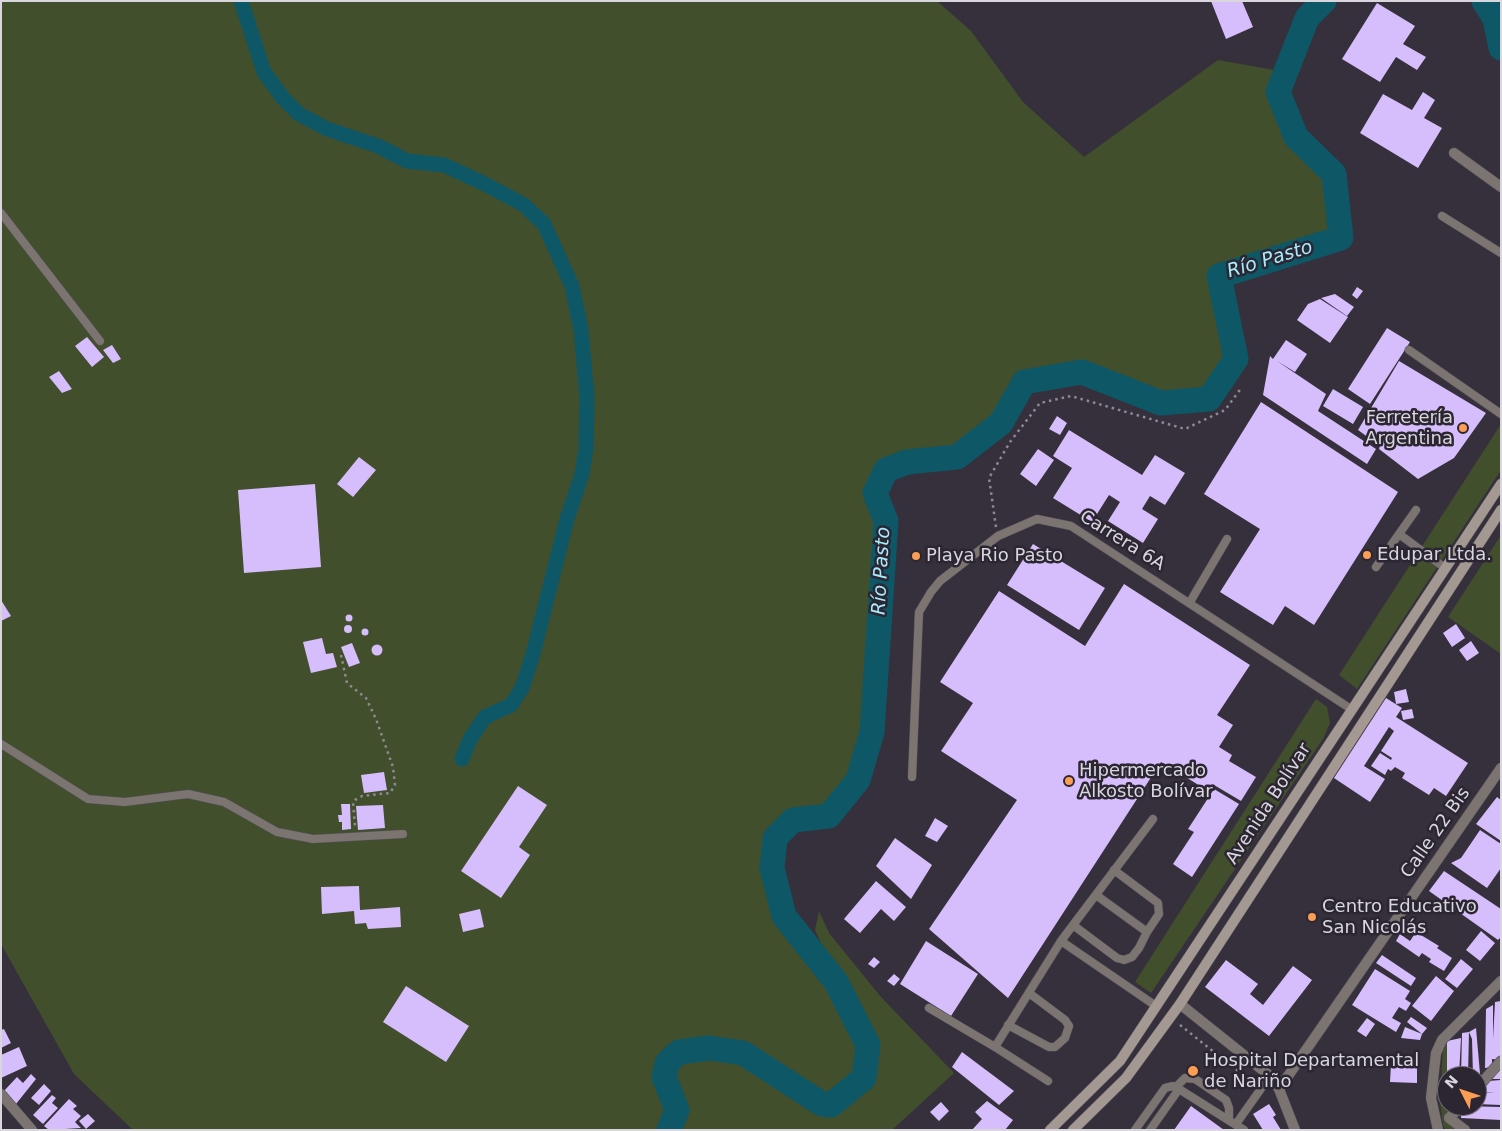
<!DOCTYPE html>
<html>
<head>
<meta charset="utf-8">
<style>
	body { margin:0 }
	#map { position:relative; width:1502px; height:1131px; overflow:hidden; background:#35303c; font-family:"DejaVu Sans",sans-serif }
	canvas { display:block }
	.frame { position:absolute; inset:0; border:2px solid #d9d6de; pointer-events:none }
	.north { position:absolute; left:1437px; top:1066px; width:50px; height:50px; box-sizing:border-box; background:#2b2632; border:1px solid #716c77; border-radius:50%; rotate:311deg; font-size:14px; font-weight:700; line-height:20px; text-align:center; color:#d9d6de }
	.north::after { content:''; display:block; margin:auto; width:18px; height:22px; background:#fc9d54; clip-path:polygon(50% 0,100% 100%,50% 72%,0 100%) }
</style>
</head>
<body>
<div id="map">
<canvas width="1502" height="1131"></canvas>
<div class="frame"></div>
<div class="north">N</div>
</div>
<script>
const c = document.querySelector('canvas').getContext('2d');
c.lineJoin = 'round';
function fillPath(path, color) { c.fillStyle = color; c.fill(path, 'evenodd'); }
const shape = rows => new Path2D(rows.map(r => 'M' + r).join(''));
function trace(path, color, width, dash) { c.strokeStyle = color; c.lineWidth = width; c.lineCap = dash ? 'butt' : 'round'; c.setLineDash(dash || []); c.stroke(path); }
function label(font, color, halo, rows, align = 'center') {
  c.font = font + ' "DejaVu Sans",sans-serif'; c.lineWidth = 5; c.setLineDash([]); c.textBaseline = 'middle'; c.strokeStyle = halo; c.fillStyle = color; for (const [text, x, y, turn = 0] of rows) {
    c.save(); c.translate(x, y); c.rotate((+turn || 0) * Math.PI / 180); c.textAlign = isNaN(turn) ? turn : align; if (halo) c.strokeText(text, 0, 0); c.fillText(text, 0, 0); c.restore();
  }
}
fillPath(shape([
	[1,1,937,1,971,31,1023,102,1084,157,1218,60,1274,70,1278,92,1296,137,1334,174,1341,238,1219,276,1236,359,1209,399,1154,400,1082,372,1024,382,1001,423,957,457,907,462,886,470,878,485,875,493,886,521,872,732,858,780,828,811,795,812,772,836,762,865,771,912,832,984,862,1050,858,1078,827,1104,779,1075,744,1050,696,1042,669,1047,660,1073,674,1108,665,1130,133,1130,74,1074,1,944],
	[1501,424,1501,470,1357,689,1339,675],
	[1501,535,1501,654,1448,617],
	[1316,699,1327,707,1330,723,1323,739,1151,993,1135,982],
	[819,911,829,933,881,997,954,1073,892,1130,673,1130,682,1108,668,1080,671,1064,685,1055,718,1051,748,1061,815,1105,832,1108,867,1079,871,1053,867,1030,832,968,815,930],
	[1447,1041,1447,1102,1449,1118,1455,1130,1446,1130,1443,1125,1440,1102,1443,1044]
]), '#424f2c');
trace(shape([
	[241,1,264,72,283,98,299,114,327,129,378,146,407,161,444,165,485,184,524,205,544,224,572,286,581,330,587,397,586,449,582,474,567,519,533,654,522,688,511,705,485,717,470,739,462,759]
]), '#0e5767', 15);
trace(shape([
	[1484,1,1495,19,1501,48],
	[669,1130,677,1110,664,1077,667,1063,679,1052,709,1048,743,1053,822,1104,831,1105,864,1078,868,1045,836,982,784,916,772,868,775,838,793,820,829,816,858,780,872,732,886,521,875,493,886,470,907,462,957,457,1001,423,1024,382,1082,372,1161,403,1209,399,1236,359,1219,276,1341,238,1334,174,1296,137,1278,92,1307,18,1324,1]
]), '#0e5767', 25);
fillPath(shape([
	[1211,1,1242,1,1253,27,1226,39],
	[1377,3,1415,26,1403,44,1426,57,1417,70,1396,57,1380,82,1342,59],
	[1423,92,1435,100,1424,118,1442,128,1418,168,1360,133,1383,94,1412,110],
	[1357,287,1363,291,1357,299,1352,295],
	[1335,294,1354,307,1347,316,1321,298],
	[1320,299,1348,317,1330,343,1297,320,1308,304],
	[1387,328,1410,342,1370,404,1348,389],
	[87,337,104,357,92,367,75,346],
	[1286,340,1307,354,1295,372,1277,361,1326,394,1318,411,1376,449,1367,464,1263,395,1270,356,1273,359],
	[112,345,121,359,113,363,103,350],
	[1399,361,1486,413,1454,458,1418,479,1379,449,1380,446,1358,430],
	[59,371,72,389,62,393,49,377],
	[1333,389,1363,407,1353,424,1323,406],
	[1261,402,1398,492,1314,625,1285,606,1273,625,1220,592,1260,529,1204,494],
	[1057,416,1067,423,1060,435,1049,429],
	[1069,430,1142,475,1155,455,1185,473,1165,505,1150,496,1142,509,1158,519,1143,543,1108,521,1120,502,1109,495,1092,522,1053,498,1072,468,1053,456],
	[1038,449,1054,460,1036,486,1020,474],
	[359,457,376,470,353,497,337,484],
	[315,484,321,567,244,573,238,490],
	[1033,544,1105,588,1079,630,1007,585],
	[1124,584,1250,665,1217,715,1233,725,1219,747,1232,755,1229,761,1256,777,1241,801,1214,785,1210,792,1161,762,1008,998,929,929,1017,800,941,751,973,703,940,682,999,591,1085,646],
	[1,600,11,616,1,621],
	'345.5 618a3.5 3.5 0 1 1 7 0a3.5 3.5 0 1 1-7 0Z',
	[1456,624,1465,638,1452,647,1443,633],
	'344 629a4 4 0 1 1 8 0a4 4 0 1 1-8 0Z',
	'361.5 632a3.5 3.5 0 1 1 7 0a3.5 3.5 0 1 1-7 0Z',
	[322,638,326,654,333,653,337,667,311,673,303,642],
	[1471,641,1479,653,1467,661,1459,650],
	[352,643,360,663,349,667,341,647],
	'371.5 650a5.5 5.5 0 1 1 11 0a5.5 5.5 0 1 1-11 0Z',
	[1406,689,1409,702,1396,704,1394,692],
	[1386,698,1402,708,1396,717,1468,763,1446,796,1434,788,1429,795,1402,778,1405,773,1395,767,1391,771,1388,769,1385,775,1371,766,1380,753,1391,760,1392,758,1381,751,1394,731,1389,727,1364,766,1385,779,1370,802,1334,778],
	[1412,709,1414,718,1403,720,1401,711],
	[384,772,387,790,364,793,361,775],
	[518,786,547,805,519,847,530,855,501,898,461,871],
	[1214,789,1239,804,1192,877,1173,864,1194,832,1188,829],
	[1497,797,1501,800,1501,841,1476,824],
	[341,804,350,804,351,829,342,830,342,822,339,822,338,815,342,815],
	[383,805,385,828,358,830,356,806],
	[935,818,948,826,937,842,925,836],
	[1480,830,1501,844,1501,868,1487,888,1451,863,1461,858],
	[895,838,932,865,911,899,876,866],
	[1444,871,1501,909,1501,937,1498,940,1429,891],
	[876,881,906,907,894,921,881,909,860,933,844,919],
	[359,886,360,910,400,907,401,927,368,929,366,923,355,924,354,911,322,914,321,887],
	[480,909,484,927,463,932,459,914],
	[1481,931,1495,943,1480,961,1466,950],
	[1416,932,1439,946,1437,948,1452,958,1444,971,1429,962,1431,959,1422,953,1419,957,1396,941,1400,934,1410,941],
	[926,941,978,974,951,1016,900,984],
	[1382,955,1416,978,1411,986,1376,963],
	[874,957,880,962,874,968,868,964],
	[1461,959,1473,969,1457,988,1445,979],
	[1226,960,1258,984,1250,994,1263,1005,1293,966,1312,980,1269,1036,1205,987],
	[1375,969,1410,991,1405,999,1411,1003,1406,1011,1399,1007,1392,1018,1401,1023,1396,1032,1352,1005],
	[894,974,900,979,894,986,887,981],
	[1436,976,1454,991,1431,1021,1412,1006],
	[406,986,469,1026,446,1062,383,1022],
	[1501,1001,1500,1060,1492,1059,1492,1067,1485,1068,1486,1009,1493,1005,1493,1039,1495,1002],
	[1411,1017,1427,1028,1422,1034,1407,1022],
	[1367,1018,1375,1024,1366,1037,1357,1031],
	[1405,1027,1422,1034,1420,1040,1401,1038],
	[1476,1028,1480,1074,1473,1076,1472,1039,1469,1032],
	[4,1029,11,1043,1,1048,1,1030],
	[1469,1032,1468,1076,1461,1076,1462,1033],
	[1461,1038,1459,1076,1447,1076,1447,1041],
	[19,1047,27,1066,1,1078,1,1055],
	[962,1052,1014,1091,999,1105,952,1067],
	[1391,1064,1417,1067,1417,1083,1390,1082],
	[1501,1066,1501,1079,1488,1079],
	[31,1074,36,1079,16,1104,3,1092,17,1077,23,1083],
	[1501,1080,1501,1105,1477,1104,1477,1092,1495,1093,1477,1091,1488,1081],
	[44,1084,51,1091,39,1105,31,1098],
	[52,1095,56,1098,52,1103,58,1108,43,1124,33,1115],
	[69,1099,77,1106,73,1109,81,1116,75,1122,81,1128,49,1130,44,1126],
	[987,1101,1013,1120,1005,1130,972,1130,982,1119,975,1112],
	[941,1102,949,1111,939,1121,930,1112],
	[1269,1104,1276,1115,1273,1117,1281,1130,1263,1130,1253,1114],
	[1191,1106,1224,1130,1174,1130],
	[1462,1106,1501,1107,1501,1120,1461,1118],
	[88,1114,95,1121,86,1129,79,1121]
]), '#d6bdfb');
const lane = shape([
	[1,213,100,341],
	[1442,216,1501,253],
	[1409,350,1501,414],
	[1399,534,1416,510],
	[1376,567,1399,534,1445,568],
	[1190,602,1227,539],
	[1,744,88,799,125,802,188,794,224,802,277,832,313,839,403,834],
	[912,777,919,612,931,592,940,581,998,536,1037,519,1071,526,1351,709],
	[1153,819,1061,941,1156,1006],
	[1114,870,1158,903,1159,914,1147,932],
	[1073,925,1117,958,1124,960,1132,957,1139,948,1147,932,1096,895],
	[929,1008,995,1047,1061,941],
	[1008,1025,1049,1047,1055,1047,1065,1038,1069,1026,1065,1020,1029,993],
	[995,1047,1048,1081],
	[1176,1087,1185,1078,1195,1079,1226,1100,1229,1108,1229,1120],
	[1236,1124,1270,1076],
	[1135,1130,1165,1088,1173,1086,1178,1089],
	[1150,1130,1179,1089,1244,1130]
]);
const street = shape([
	[1454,153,1501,187],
	[1180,1004,1270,1076,1279,1089,1295,1130],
	[1477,1088,1501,1061],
	[1279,1089,1501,768],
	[1,1094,32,1130],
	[1461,1106,1449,1118,1465,1130],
	[1438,1130,1431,1098,1436,1053,1442,1040,1501,981]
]);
const secondary = shape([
	[1050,1130,1120,1061,1501,484],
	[1073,1130,1126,1078,1180,1004,1501,510]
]);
trace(lane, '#534e59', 9);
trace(street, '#534e59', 11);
trace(secondary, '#534e59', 11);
trace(shape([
	[996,527,989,478,1010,442,1040,403,1071,396,1185,429,1225,410,1242,387],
	[341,655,347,683,366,698,376,719,393,767,395,785,390,793,362,796,355,800,353,802,355,826],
	[1180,1025,1253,1083]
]), '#8e8a94', 2.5, [2.5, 4]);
trace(lane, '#7b7470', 8);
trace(street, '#7b7470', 10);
trace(secondary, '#a39992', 10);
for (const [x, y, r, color] of [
	[1463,428,5,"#fc9d54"],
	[1367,555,5,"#fc9d54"],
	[916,556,5,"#fc9d54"],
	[1069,781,5,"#fc9d54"],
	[1312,917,5,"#fc9d54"],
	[1193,1071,6,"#fc9d54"]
]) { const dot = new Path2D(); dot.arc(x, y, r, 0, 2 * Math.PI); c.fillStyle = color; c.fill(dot); trace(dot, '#2b2632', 2); }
label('18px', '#d9d6de', '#2b2632', [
	["Ferretería",1453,418,"right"],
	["Argentina",1453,439,"right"],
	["Edupar Ltda.",1377,555],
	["Playa Rio Pasto",926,556],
	["Hipermercado",1079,771],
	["Alkosto Bolívar",1079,792],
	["Centro Educativo",1322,907],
	["San Nicolás",1322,928],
	["Hospital Departamental",1204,1061],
	["de Nariño",1204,1082]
], 'left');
label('18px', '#d9d6de', '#2b2632', [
	["Carrera 6A",1122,541,32],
	["Avenida Bolívar",1269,804,-57],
	["Calle 22 Bis",1436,833,-55]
]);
label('italic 19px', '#a7eafc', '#2b2632', [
	["Río Pasto",1270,260,-17],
	["Río Pasto",882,571,-87]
]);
</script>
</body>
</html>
